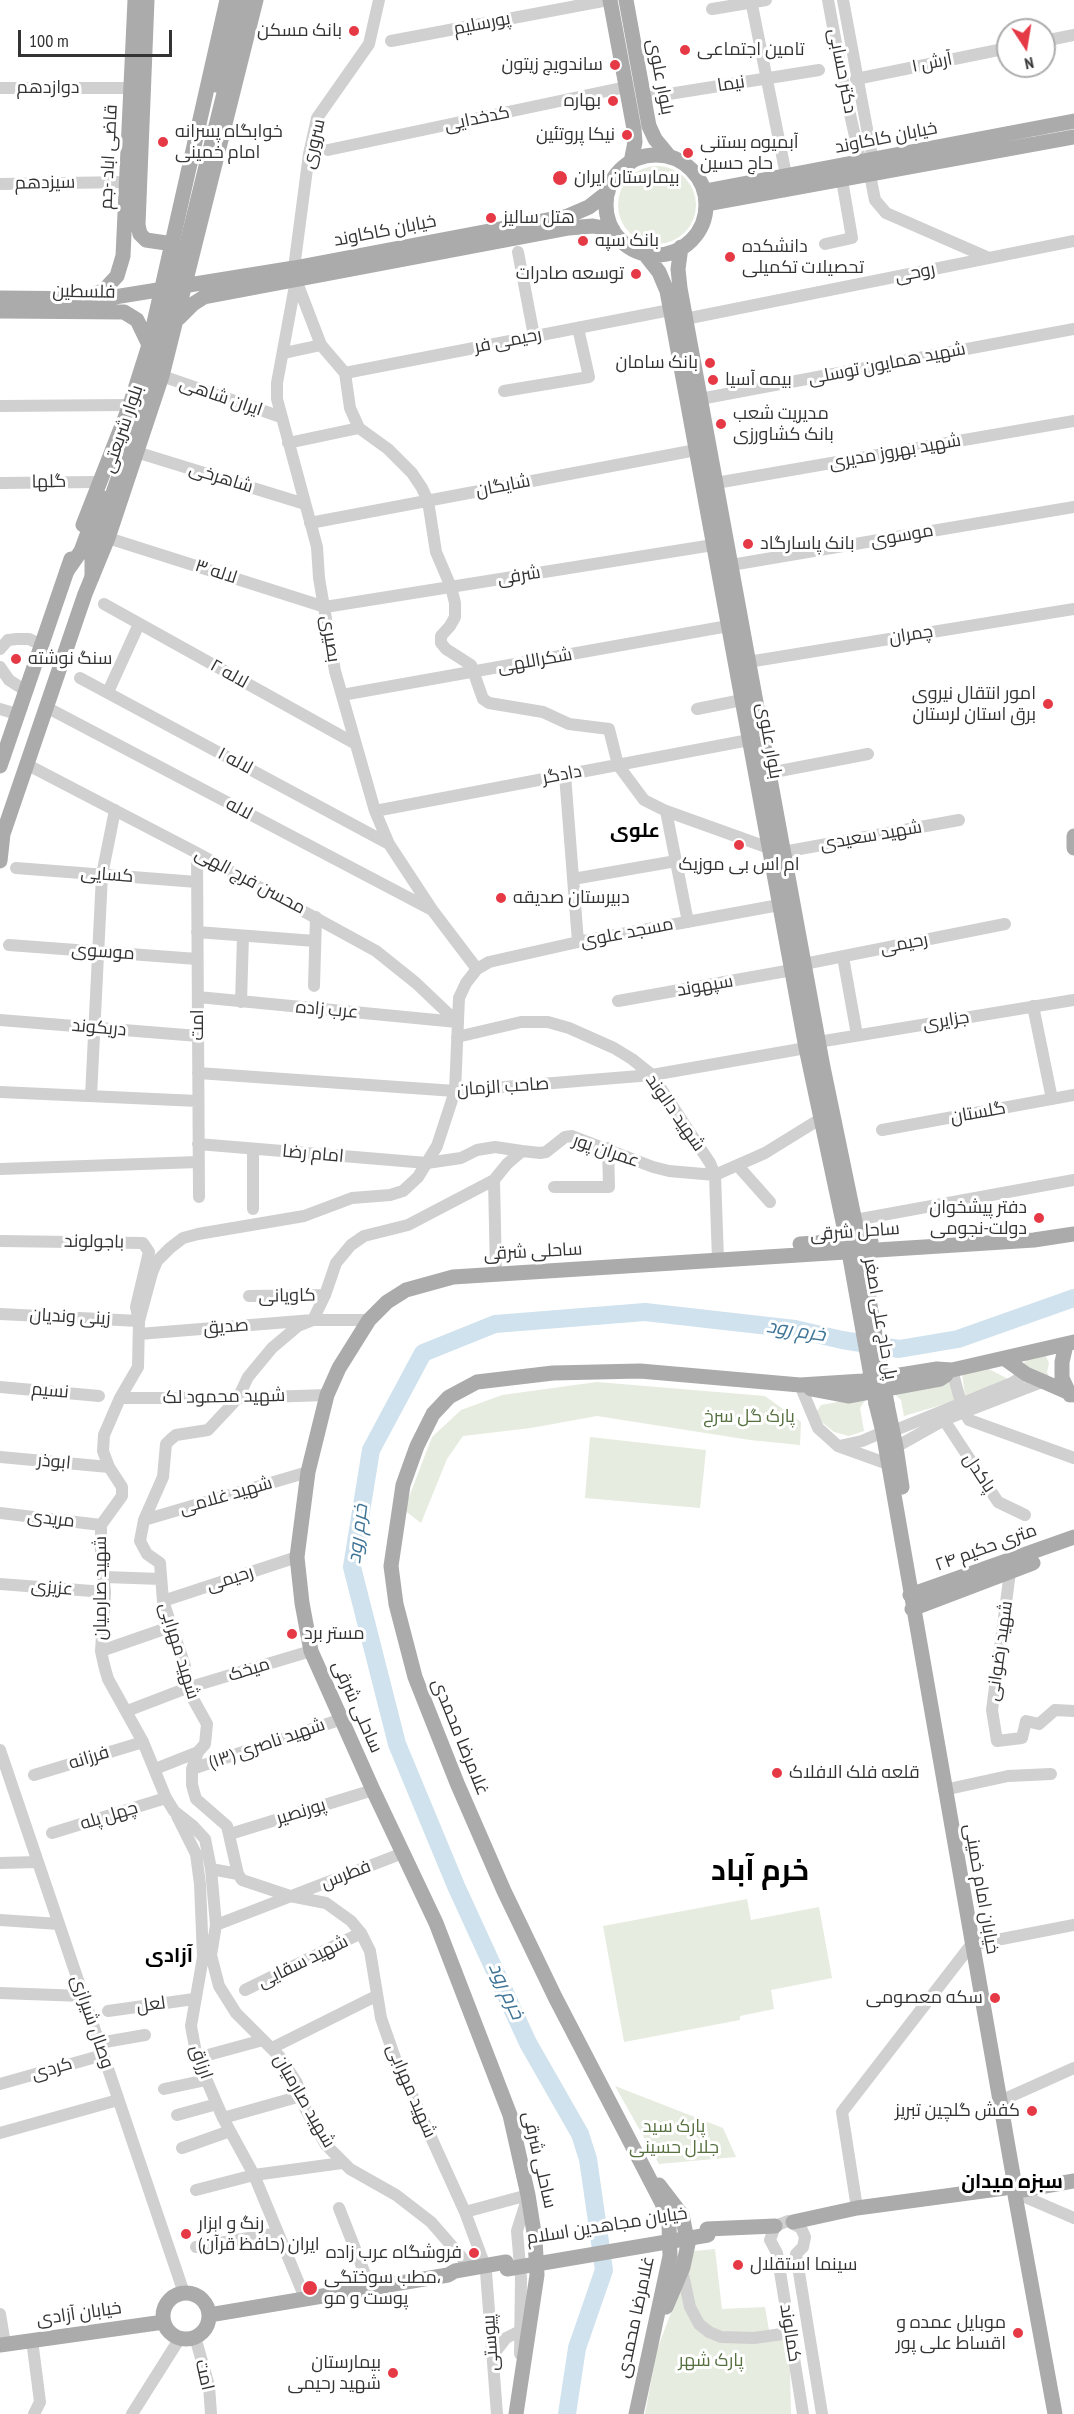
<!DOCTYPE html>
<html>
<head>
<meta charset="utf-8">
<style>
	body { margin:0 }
	#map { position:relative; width:1074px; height:2414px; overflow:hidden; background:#fff; font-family:"PT Sans Narrow",sans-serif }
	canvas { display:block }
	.north { position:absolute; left:996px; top:18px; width:60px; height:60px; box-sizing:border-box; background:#fff; border:2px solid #adadad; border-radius:50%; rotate:168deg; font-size:16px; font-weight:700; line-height:24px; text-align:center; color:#333 }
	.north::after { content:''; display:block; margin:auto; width:21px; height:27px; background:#e63946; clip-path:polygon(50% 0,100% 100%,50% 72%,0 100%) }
	.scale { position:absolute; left:18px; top:30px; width:154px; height:27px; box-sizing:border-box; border:3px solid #333; border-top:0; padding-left:8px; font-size:18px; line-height:21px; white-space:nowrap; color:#333; -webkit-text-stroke:4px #fff; paint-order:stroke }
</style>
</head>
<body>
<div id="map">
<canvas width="1074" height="2414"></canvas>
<div class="north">N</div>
<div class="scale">100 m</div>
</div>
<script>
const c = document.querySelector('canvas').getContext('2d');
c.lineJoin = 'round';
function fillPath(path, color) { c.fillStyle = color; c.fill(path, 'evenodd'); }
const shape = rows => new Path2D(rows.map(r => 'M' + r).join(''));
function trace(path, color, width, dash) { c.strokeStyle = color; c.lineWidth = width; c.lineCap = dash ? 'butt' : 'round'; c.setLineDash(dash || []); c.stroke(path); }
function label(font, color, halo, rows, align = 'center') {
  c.font = font + ' "PT Sans Narrow",Cairo,sans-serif'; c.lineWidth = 6; c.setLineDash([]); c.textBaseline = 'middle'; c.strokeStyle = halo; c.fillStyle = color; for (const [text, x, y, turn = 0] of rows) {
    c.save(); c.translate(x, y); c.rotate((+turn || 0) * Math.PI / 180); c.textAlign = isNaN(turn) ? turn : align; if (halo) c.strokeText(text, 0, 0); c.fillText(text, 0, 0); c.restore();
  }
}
fillPath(shape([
	'618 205a39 39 0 1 1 78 0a39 39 0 1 1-78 0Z',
	[1045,1355,1049,1363,1047,1372,1051,1382,1021,1366,1029,1358],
	[987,1368,1010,1380,965,1395,962,1373],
	[950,1380,955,1401,904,1416,901,1400,892,1391],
	[597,1382,765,1396,801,1422,800,1445,750,1440,597,1416,531,1428,463,1436,447,1459,421,1523,404,1510,432,1437,461,1410,502,1395],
	[865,1397,866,1399,860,1408,864,1431,849,1436,834,1432,818,1419,817,1411,821,1405],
	[590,1437,706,1450,700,1508,585,1498],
	[747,1899,751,1920,819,1907,832,1978,771,1990,774,2009,740,2016,740,2020,624,2042,603,1926],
	[615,2086,723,2128,736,2157,659,2164],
	[715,2249,722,2309,765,2307,769,2330,789,2326,791,2414,645,2414,657,2350,694,2251]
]), '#e6ecdf');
trace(shape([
	[567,2414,577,2348,604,2270,588,2159,580,2134,528,2043,456,1886,397,1744,352,1567,371,1450,423,1353,495,1324,645,1312,795,1329,842,1340,899,1349,958,1339,1074,1298]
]), '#cfe2ee', 18);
trace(shape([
	[751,0,786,175],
	[828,0,845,92,861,163,865,168],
	[843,0,873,161,870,175,875,200,886,213,989,258],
	[712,9,766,0],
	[391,41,608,0],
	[1044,41,1074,35],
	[856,79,1008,48],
	[0,88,131,88],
	[644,98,819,70],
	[328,150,626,87],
	[0,184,127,182],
	[825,244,852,238,842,180],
	[518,252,534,336],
	[294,268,309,154,317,118,369,44,379,0],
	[296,280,321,345,345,373,350,408,359,428,388,449,412,473,422,488,428,501,436,552,451,587,455,603,455,617,450,626,441,636,441,643,446,649,471,665,483,699,489,703,543,712,569,724,609,729,618,765,644,800,666,811,769,848],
	[296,280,277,383,277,399,317,547,319,578,335,671,375,811,389,844,433,911,477,969],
	[685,319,1074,241],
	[284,353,321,345],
	[345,373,670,310],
	[162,376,281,417],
	[504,391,589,377,578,328],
	[700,399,1074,329],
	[0,406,130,405],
	[288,443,359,428],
	[136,452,305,504],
	[0,483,98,482],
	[716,483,1074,421],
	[310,523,696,450],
	[108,538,325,607,713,545],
	[731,565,1074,507],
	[104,604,354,743],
	[0,649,8,640,17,639,29,639,42,645],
	[748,662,1074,609],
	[0,667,9,680,26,691],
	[80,678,389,844],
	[108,692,139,624],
	[342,695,728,626],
	[46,707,432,910],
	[0,709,17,714],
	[697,709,742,700],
	[26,764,197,853,376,951,416,983,457,1022],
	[769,773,868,754],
	[565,775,578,942],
	[375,811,749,740],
	[666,811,688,922],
	[783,852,959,820],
	[197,853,199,1197],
	[16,868,197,882],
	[573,879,676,861],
	[197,932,315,941],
	[9,945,197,959],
	[843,957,857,1035],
	[804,964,1005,924],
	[314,986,316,917],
	[198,997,457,1022],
	[618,1001,792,970],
	[241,1002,243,936],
	[1033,1006,1052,1099],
	[0,1020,198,1036],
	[457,1037,521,1022,548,1022,569,1028,614,1048,632,1059,652,1075,710,1163,715,1175,718,1260],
	[818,1042,1074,1000],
	[198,1073,455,1091,652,1075,806,1048],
	[0,1092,198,1101],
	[91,1096,102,875,115,810],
	[882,1130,1074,1095],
	[198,1144,427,1163,461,1158,477,1150,495,1147,522,1151],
	[738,1166,770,1202],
	[0,1169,198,1162],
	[494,1180,496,1273],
	[554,1187,609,1187,608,1148],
	[253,1209,253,1149],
	[855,1220,1074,1180],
	[0,1241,143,1243,149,1252,136,1307,139,1321,0,1314],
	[249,1296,325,1295],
	[313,1320,298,1326,272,1348,248,1377,238,1398,208,1430,176,1435,171,1439,166,1444,163,1477,144,1520,140,1541,147,1554,160,1563,163,1601,185,1666,187,1688,207,1724,205,1744,198,1752,192,1769,192,1785,196,1799,227,1826,238,1874,242,1880,290,1896,326,1903,351,1921,361,1933,370,1951,381,2018,395,2058,465,2212,485,2266],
	[313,1320,325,1295,336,1263,351,1245,364,1236,408,1225,494,1180,507,1164,522,1151,540,1153,546,1152,565,1137,572,1136,653,1167,669,1171,715,1175,765,1153,820,1119],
	[139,1334,313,1320,369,1320],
	[952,1370,961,1403],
	[800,1385,818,1428,838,1446,888,1464],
	[0,1387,99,1396],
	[120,1398,238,1398,327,1395],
	[964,1411,969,1420,1074,1458],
	[944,1420,998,1502,1025,1515],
	[893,1431,1012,1383,1026,1374],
	[839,1446,862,1441,883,1432],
	[896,1447,944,1420,1042,1382],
	[0,1457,109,1467],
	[0,1513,101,1525],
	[144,1520,308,1472],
	[1010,1572,992,1710,997,1741,1022,1738,1026,1721,1039,1724,1055,1710,1074,1711],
	[105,1577,161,1579],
	[0,1584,105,1592],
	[163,1601,297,1557],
	[101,1651,170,1627],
	[127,1711,187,1688,311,1651],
	[0,1750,184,2293],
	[155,1769,198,1752],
	[192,1769,342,1719],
	[34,1775,143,1742],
	[944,1790,1008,1776,1051,1774],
	[177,1816,196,1854,200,1884,203,1957,191,2026,197,2058,223,2118,254,2175,305,2298],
	[52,1833,166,1798],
	[230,1834,373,1790],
	[0,1863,38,1862],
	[211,1869,238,1874],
	[0,1920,59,1924],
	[216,1925,403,1853],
	[245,1990,361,1933],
	[0,1993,83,1996],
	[108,2011,194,1999],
	[99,2043,145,2035],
	[272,2048,376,1996],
	[197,2058,263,2040],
	[0,2084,103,2055],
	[164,2089,206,2080],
	[998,2102,1074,2068],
	[177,2115,217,2104],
	[223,2118,301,2096],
	[0,2133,118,2100],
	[182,2148,230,2131],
	[196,2190,254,2175,342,2163],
	[1018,2194,1074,2218],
	[339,2208,370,2287],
	[857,2208,842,2112,971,1945,1074,1925],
	[465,2212,528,2195],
	[196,2247,278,2233],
	[471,2268,431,2222,396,2195,350,2169,326,2145,305,2108,297,2083,280,2057,236,2013,219,1986,211,1955,216,1925,211,1869,205,1839,193,1826,174,1811,166,1798,143,1742,108,1679,104,1665,101,1651,105,1592,101,1553,101,1525,122,1496,122,1487,109,1467,103,1451,104,1435,120,1398,138,1367,139,1321,152,1273,157,1261,170,1248,183,1238,198,1234,304,1216,352,1198,390,1195,403,1191,418,1177,437,1146,455,1091,459,998,466,983,477,969,489,962,578,942,779,905],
	[682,2270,690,2307,699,2324,709,2332,721,2337,754,2338,790,2333],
	[486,2272,497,2414],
	[0,2314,5,2344],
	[195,2337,209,2386,211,2414],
	[32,2340,40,2402,34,2414],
	[520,2354,521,2278,517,2231,528,2196],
	[492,2356,506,2338,520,2331],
	[132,2414,180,2338],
	[803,2414,777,2253,770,2240,775,2226,788,2221,801,2228,805,2237,803,2247,796,2254,822,2414]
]), '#d0d0d0', 12);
trace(shape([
	[147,0,138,225,140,234,146,240,173,244],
	[610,0,634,129,635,142,631,162],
	[626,0,649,126,655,139,669,156],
	'606 205a50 50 0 1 1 100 0a50 50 0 1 1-100 0Z',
	[705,191,1074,121],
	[706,204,1074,137],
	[681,247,678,269,680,288,823,1067,859,1241,871,1241],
	[644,253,659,272,667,291,806,1048,847,1241,800,1244],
	[88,297,104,290,117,276,123,256,135,0],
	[0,298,102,299,294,268,568,216,589,207,608,192],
	[0,311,124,312,137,320,149,345],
	[179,318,193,304,204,297,569,228,593,226,613,230],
	[83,525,130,405,149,345,227,0],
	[0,766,71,559],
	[1074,836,1074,848],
	[0,861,3,834,85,594,108,538,162,376,256,0],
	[1066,1345,1062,1362,1062,1378,1070,1395],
	[1005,1359,1026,1374,1074,1395],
	[811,1389,848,1396,940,1379,946,1375],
	[876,1404,883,1432,1013,2175],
	[887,1404,896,1447,902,1487],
	[910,1595,1074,1537],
	[912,1609,1033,1563],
	[659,2185,682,2215,688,2244,683,2267,666,2307],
	[1023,2190,1074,2181],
	[1015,2195,1055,2414],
	[793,2222,857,2208,1005,2188],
	[707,2229,775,2226],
	'163 2316a23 23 0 1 1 46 0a23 23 0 1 1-46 0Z',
	[209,2315,448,2275,455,2271,506,2262],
	[0,2345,164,2322],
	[516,2414,537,2275,535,2239,528,2195,510,2115,436,1923,373,1790,311,1651,302,1603,297,1557,308,1472,327,1395,339,1368,369,1320,387,1302,406,1290,453,1277,1034,1240,1074,1234],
	[636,2414,670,2256,669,2225,662,2203,555,1997,504,1891,457,1783,415,1677,396,1604,391,1566,403,1485,417,1446,433,1414,449,1397,477,1382,553,1373,640,1371,800,1385,863,1381,937,1369,952,1370,1074,1342]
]), '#ababab', 15);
trace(shape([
	[216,85,235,0],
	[67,571,81,551,101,497],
	[92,577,92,553,155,373,247,0],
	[847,1241,876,1404],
	[859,1241,887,1404],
	[507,2269,708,2235]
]), '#ababab', 15);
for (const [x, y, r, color] of [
	[354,31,6,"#e63946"],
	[685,50,6,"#e63946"],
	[615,65,6,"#e63946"],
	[613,101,6,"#e63946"],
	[627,135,6,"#e63946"],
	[163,142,6,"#e63946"],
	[688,153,6,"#e63946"],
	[560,178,8,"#e63946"],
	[491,218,6,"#e63946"],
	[583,241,6,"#e63946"],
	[730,257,6,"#e63946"],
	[636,274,6,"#e63946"],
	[710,363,6,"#e63946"],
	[713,380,6,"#e63946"],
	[721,424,6,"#e63946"],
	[748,544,6,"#e63946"],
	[16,659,6,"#e63946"],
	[1048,704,6,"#e63946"],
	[739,845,6,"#e63946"],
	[501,898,6,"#e63946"],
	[1039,1218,6,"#e63946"],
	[292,1634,6,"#e63946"],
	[777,1773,6,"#e63946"],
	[995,1998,6,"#e63946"],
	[1032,2111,6,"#e63946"],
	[186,2234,6,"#e63946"],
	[474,2253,6,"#e63946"],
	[738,2265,6,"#e63946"],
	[310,2288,8,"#e63946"],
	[1018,2333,6,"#e63946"],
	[393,2373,6,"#e63946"]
]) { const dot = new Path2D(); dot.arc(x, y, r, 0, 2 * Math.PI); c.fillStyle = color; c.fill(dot); trace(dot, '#fff', 2); }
label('18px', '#333', '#fff', [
	["پورسلیم",482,24,-11],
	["آرش ۱",932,63,-11],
	["دکتر حسابی",842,71,79],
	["بلوار علوی",660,77,79],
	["نیما",731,84,-9],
	["دوازدهم",48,88],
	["کدخدایی",477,119,-12],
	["خیابان کاکاوند",886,138,-11],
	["سروری",314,144,-77],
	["قاضی اباد -جم",109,157,-87],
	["سیزدهم",45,183,-1],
	["خیابان کاکاوند",385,231,-11],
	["روحی",915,273,-11],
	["فلسطین",84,292,1],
	["رحیمی فر",508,341,-11],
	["شهید همایون توسلی",887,364,-11],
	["ایران شاهی",221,397,19],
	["بلوار شریعتی",123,429,-71],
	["شهید بهروز مدیری",895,452,-10],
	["شاهرخی",221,478,17],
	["گلها",49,482,-1],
	["شایگان",503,486,-11],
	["موسوی",902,536,-10],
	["لاله ۳",216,572,18],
	["شرفی",519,576,-9],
	["چمران",911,635,-9],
	["بصیری",330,639,81],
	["شکراللهی",535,661,-10],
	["لاله ۲",229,674,29],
	["بلوار علوی",769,741,80],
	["لاله ۱",235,761,28],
	["دادگر",562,775,-11],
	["لاله",239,809,28],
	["شهید سعیدی",871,836,-10],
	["کسایی",107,875,4],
	["محسن فرج الهی",250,881,28],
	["مسجد علوی",627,933,-11],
	["رحیمی",904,944,-11],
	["موسوی",103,952,4],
	["سپهوند",705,986,-10],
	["عرب زاده",327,1010,5],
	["جزایری",946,1021,-9],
	["امت",198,1025,-90],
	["دریکوند",99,1028,5],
	["صاحب الزمان",503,1087,-4],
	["شهید دالوند",675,1113,55],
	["گلستان",978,1113,-10],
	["عمران پور",606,1151,19],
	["امام رضا",313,1154,5],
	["ساحل شرقی",855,1232,-4],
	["باجولوند",94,1242,1],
	["ساحلی شرقی",533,1252,-3],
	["کاویانی",287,1296,-1],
	["زینی وندیان",70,1317,3],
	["پل حاج علی اصغر",880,1319,80],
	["صدیق",226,1327,-4],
	["نسیم",50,1391,5],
	["شهید محمود لک",224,1397,-1],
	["ابوذر",54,1462,5],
	["پاکدل",979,1473,56],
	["شهید غلامی",226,1496,-16],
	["مریدی",51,1519,7],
	["۲۴ متری حکیم",986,1548,-20],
	["رحیمی",230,1579,-18],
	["عزیزی",52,1588,5],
	["شهید صارمیان",101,1588,-90],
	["شهید مهرابی",179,1651,73],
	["شهید رضوانی",1000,1651,-82],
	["میخک",249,1670,-17],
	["ساحلی شرقی",357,1707,66],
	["غلامرضا محمدی",460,1737,68],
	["شهید ناصری (۱۳)",267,1744,-19],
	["فرزانه",89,1758,-17],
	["پورنصیر",301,1812,-17],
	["چهل پله",109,1816,-17],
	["فطرس",346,1875,-21],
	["خیابان امام خمینی",981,1889,80],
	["شهید سقایی",303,1962,-26],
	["لعل",151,2005,-8],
	["وصال شیرازی",92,2022,71],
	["ارزاق",201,2062,71],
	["کردی",52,2069,-16],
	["شهید مهرابی",411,2091,67],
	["شهید صارمیان",304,2101,60],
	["ساحلی شرقی",539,2160,77],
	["خیابان مجاهدین اسلام",607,2226,-9],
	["خیابان آزادی",79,2314,-8],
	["غلامرضا محمدی",636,2317,-78],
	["کمالوند",790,2333,81],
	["پیوستی",491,2343,-94],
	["امت",204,2375,77]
]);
label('18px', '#333', '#fff', [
	["بانک مسکن",342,31,"right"],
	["تامین اجتماعی",697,50],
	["ساندویچ زیتون",603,65,"right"],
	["بهاره",601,101,"right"],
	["خوابگاه پسرانه",175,132],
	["امام خمینی",175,153],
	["نیکا پروتئین",615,135,"right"],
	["آبمیوه بستنی",700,143],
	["حاج حسین",700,164],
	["بیمارستان ایران",574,178],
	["هتل سالیز",503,218],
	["بانک سپه",595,241],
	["دانشکده",742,247],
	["تحصیلات تکمیلی",742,268],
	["توسعه صادرات",624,274,"right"],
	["بانک سامان",698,363,"right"],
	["بیمه آسیا",725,380],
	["مدیریت شعب",733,414],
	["بانک کشاورزی",733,435],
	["بانک پاسارگاد",760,544],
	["سنگ نوشته",28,659],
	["امور انتقال نیروی",1036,694,"right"],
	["برق استان لرستان",1036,715,"right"],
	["ام اس بی موزیک",739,865,"center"],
	["دبیرستان صدیقه",513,898],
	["دفتر پیشخوان",1027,1208,"right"],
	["دولت-نجومی",1027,1229,"right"],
	["مستر برد",304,1634],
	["قلعه فلک الافلاک",789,1773],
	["سکه معصومی",983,1998,"right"],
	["کفش گلچین تبریز",1020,2111,"right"],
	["رنگ و ابزار",198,2224],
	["ایران (حافظ قرآن)",198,2245],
	["فروشگاه عرب زاده",462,2253,"right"],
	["سینما استقلال",750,2265],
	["مطب سوختگی،",324,2278],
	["پوست و مو",324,2299],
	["موبایل عمده و",1006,2323,"right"],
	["اقساط علی پور",1006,2344,"right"],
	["بیمارستان",381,2363,"right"],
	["شهید رحیمی",381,2384,"right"]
], 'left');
label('18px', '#56703f', '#fff', [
	["پارک گل سرخ",749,1417],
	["پارک سید",674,2127],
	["جلال حسینی",674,2148],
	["پارک شهر",711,2361]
]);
label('bold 20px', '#000', '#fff', [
	["علوی",635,831],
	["آزادی",169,1956],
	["سبزه میدان",1012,2182]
]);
label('italic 20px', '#3f7597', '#fff', [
	["خرم رود",796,1331,9],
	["خرم رود",358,1534,-83],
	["خرم رود",506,1991,66]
]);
label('bold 30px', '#000', '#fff', [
	["خرم آباد",760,1871]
]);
</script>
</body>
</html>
